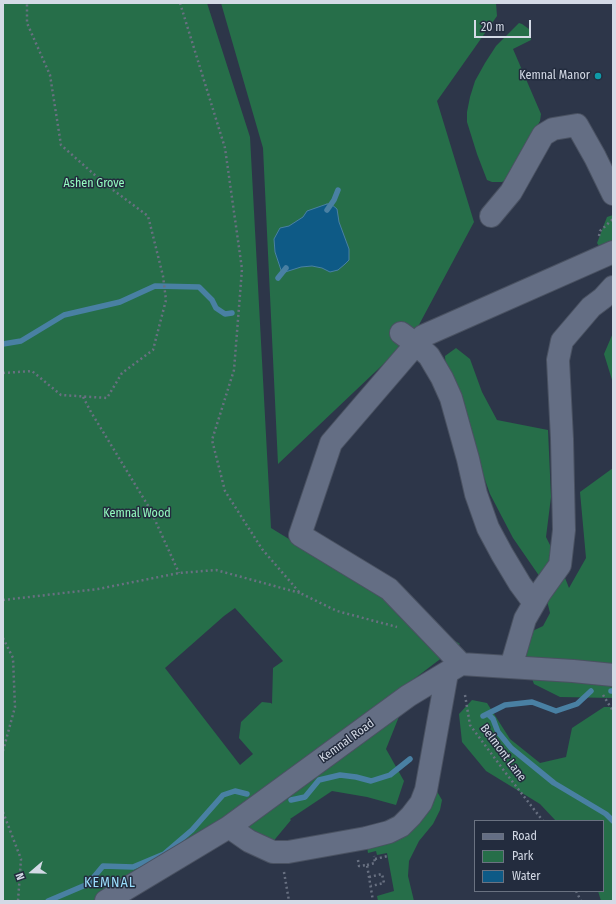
<!DOCTYPE html>
<html>
<head>
<meta charset="utf-8">
<style>
	body { margin:0 }
	#map { position:relative; width:616px; height:904px; overflow:hidden; background:#2d3649; font-family:"Fira Sans Condensed",sans-serif }
	canvas { display:block }
	.frame { position:absolute; inset:0; border:4px solid #d4dae6; pointer-events:none }
	.legend { position:absolute; left:474px; top:820px; width:130px; height:72px; box-sizing:border-box; background:#232c3e; border:1px solid #6a7281; margin:0; padding:5px 7px; list-style:none; font-size:12px; color:#d4dae6 }
	.legend li { display:flex; align-items:center; gap:8px; height:20px }
	.legend b { width:20px; border:1px solid #6a7281 }
	.north { position:absolute; left:12px; top:852px; width:40px; height:40px; -webkit-text-stroke:3px #232c3e; paint-order:stroke; rotate:250deg; font-size:11px; font-weight:700; line-height:16px; text-align:center; color:#d4dae6 }
	.north::after { content:''; display:block; margin:auto; width:14px; height:18px; background:#d4dae6; clip-path:polygon(50% 0,100% 100%,50% 72%,0 100%) }
	.scale { position:absolute; left:474px; top:20px; width:57px; height:18px; box-sizing:border-box; border:2px solid #d4dae6; border-top:0; padding-left:5px; font-size:12px; line-height:14px; white-space:nowrap; color:#d4dae6; -webkit-text-stroke:3px #232c3e; paint-order:stroke }
</style>
</head>
<body>
<div id="map">
<canvas width="616" height="904"></canvas>
<div class="frame"></div>
<ul class="legend">
<li><b style="height:5px;background:#646e84"></b>Road</li>
<li><b style="height:11px;background:#266e49"></b>Park</li>
<li><b style="height:11px;background:#0e5a86"></b>Water</li>
</ul>
<div class="north">N</div>
<div class="scale">20 m</div>
</div>
<script>
const c = document.querySelector('canvas').getContext('2d');
c.lineJoin = 'round';
function fillPath(path, color) { c.fillStyle = color; c.fill(path, 'evenodd'); }
const shape = rows => new Path2D(rows.map(r => 'M' + r).join(''));
function trace(path, color, width, dash) { c.strokeStyle = color; c.lineWidth = width; c.lineCap = dash ? 'butt' : 'round'; c.setLineDash(dash || []); c.stroke(path); }
function label(font, color, halo, rows, align = 'center') {
  c.font = font + ' "Fira Sans Condensed",sans-serif'; c.lineWidth = 3; c.setLineDash([]); c.textBaseline = 'middle'; c.strokeStyle = halo; c.fillStyle = color; for (const [text, x, y, turn = 0] of rows) {
    c.save(); c.translate(x, y); c.rotate((+turn || 0) * Math.PI / 180); c.textAlign = isNaN(turn) ? turn : align; if (halo) c.strokeText(text, 0, 0); c.fillText(text, 0, 0); c.restore();
  }
}
fillPath(shape([
	[3,3,207,3,250,137,271,528,460,644,414,679,386,749,404,781,396,805,367,797,332,791,290,819,291,820,271,844,228,818,113,901,3,901],
	[235,608,283,661,273,668,272,704,271,703,262,702,241,722,239,738,253,754,240,765,165,668,224,616],
	[221,3,496,3,497,16,437,101,474,222,413,336,278,464,263,148],
	[519,23,522,24,529,29,531,40,513,49,541,114,540,121,509,178,502,182,492,182,487,180,477,154,467,122,467,112,470,97,475,81,485,63,496,46],
	[613,215,613,268,597,243,607,217],
	[613,333,613,383,604,354],
	[456,348,470,359,482,392,497,420,548,430,551,497,546,537,560,565,569,588,586,558,580,492,613,468,613,698,560,697,534,684,523,655,522,636,543,626,550,613,542,580,513,538,490,494,473,446,447,384,445,356],
	[472,700,487,703,510,739,540,763,566,757,572,728,604,707,613,707,613,901,601,901,598,891,603,891,603,821,556,821,540,804,486,771,462,742,459,714],
	[435,788,442,800,440,810,433,824,419,841,409,861,408,876,414,901,378,901,377,896,394,891,387,853,377,855,376,851,368,853,366,841]
]), '#266e49');
const water = shape([
	[327,204,331,204,337,209,339,222,349,249,349,260,345,264,338,270,330,272,322,268,312,266,301,267,282,273,275,252,274,239,280,228,289,226,303,217,307,211,327,204]
]);
fillPath(water, '#0e5a86');
trace(water, '#4980a3', 1);
trace(shape([
	[327,210,334,200,338,190],
	[278,278,286,268],
	[3,344,21,341,64,315,120,302,155,286,199,287,212,300,216,308,225,314,232,313],
	[611,691,613,691],
	[488,714,493,719,498,732,511,748,554,783,606,814,613,821],
	[483,716,505,705,532,702,556,711,577,704,591,691],
	[291,800,305,797,319,780,340,775,356,777,371,781,390,775,410,759],
	[48,901,88,884,103,866,133,867,164,854,192,830,223,795,235,791,247,794]
]), '#4980a3', 5.5);
const minor = shape([
	[491,216,511,192,543,135,553,129,577,125,595,157,613,194],
	[401,333,416,344,429,356,442,378,451,398,468,459,476,494,488,528,502,554,520,584,534,603],
	[461,664,389,589,300,535,331,443,423,336,613,252],
	[511,667,525,619,540,593,560,565,564,530,562,439,558,360,562,341,591,307,603,298,613,287],
	[229,827,249,841,273,852,288,852,366,838,389,832,401,826,411,816,421,803,426,790,447,673],
	[106,901,229,827,408,696,461,664,573,671,613,675]
]);
trace(minor, '#4a5262', 24);
trace(shape([
	[180,3,225,148,242,269,234,370,212,440,225,491,262,549,300,593,337,611,397,627],
	[599,236,600,231,613,219],
	[3,373,32,371,61,395,107,398,122,373,153,350,166,300,163,276,148,216,105,184,61,145,50,75,27,23,27,3],
	[83,397,91,412,150,509,179,573],
	[3,600,98,589,179,573,216,570,300,593],
	[3,638,13,658,15,707,3,751],
	[465,695,470,725,505,772,543,821],
	[603,695,613,711],
	[3,812,21,859,18,901],
	[375,859,388,856],
	[358,860,359,866,367,865,373,901],
	[367,865,375,863,374,856],
	[284,872,289,901],
	[369,877,382,874,384,883,371,886],
	[576,891,581,901]
]), '#687081', 2.5, [2, 3]);
trace(minor, '#646e84', 22);
for (const [x, y, r, color] of [
	[598,76,4,"#0f9aa8"]
]) { const dot = new Path2D(); dot.arc(x, y, r, 0, 2 * Math.PI); c.fillStyle = color; c.fill(dot); trace(dot, '#232c3e', 1.5); }
label('12px', '#d4dae6', '#232c3e', [
	["Kemnal Manor",590,76]
], 'right');
label('12px', '#94fcc0', '#232c3e', [
	["Ashen Grove",94,184],
	["Kemnal Wood",137,514]
]);
label('12px', '#d4dae6', '#232c3e', [
	["Kemnal Road",347,741,-36],
	["Belmont Lane",503,753,53]
]);
c.letterSpacing = '1px';
label('14px', '#9addfc', '#232c3e', [
	["KEMNAL",110,883]
]);
c.letterSpacing = '0px';
</script>
</body>
</html>
